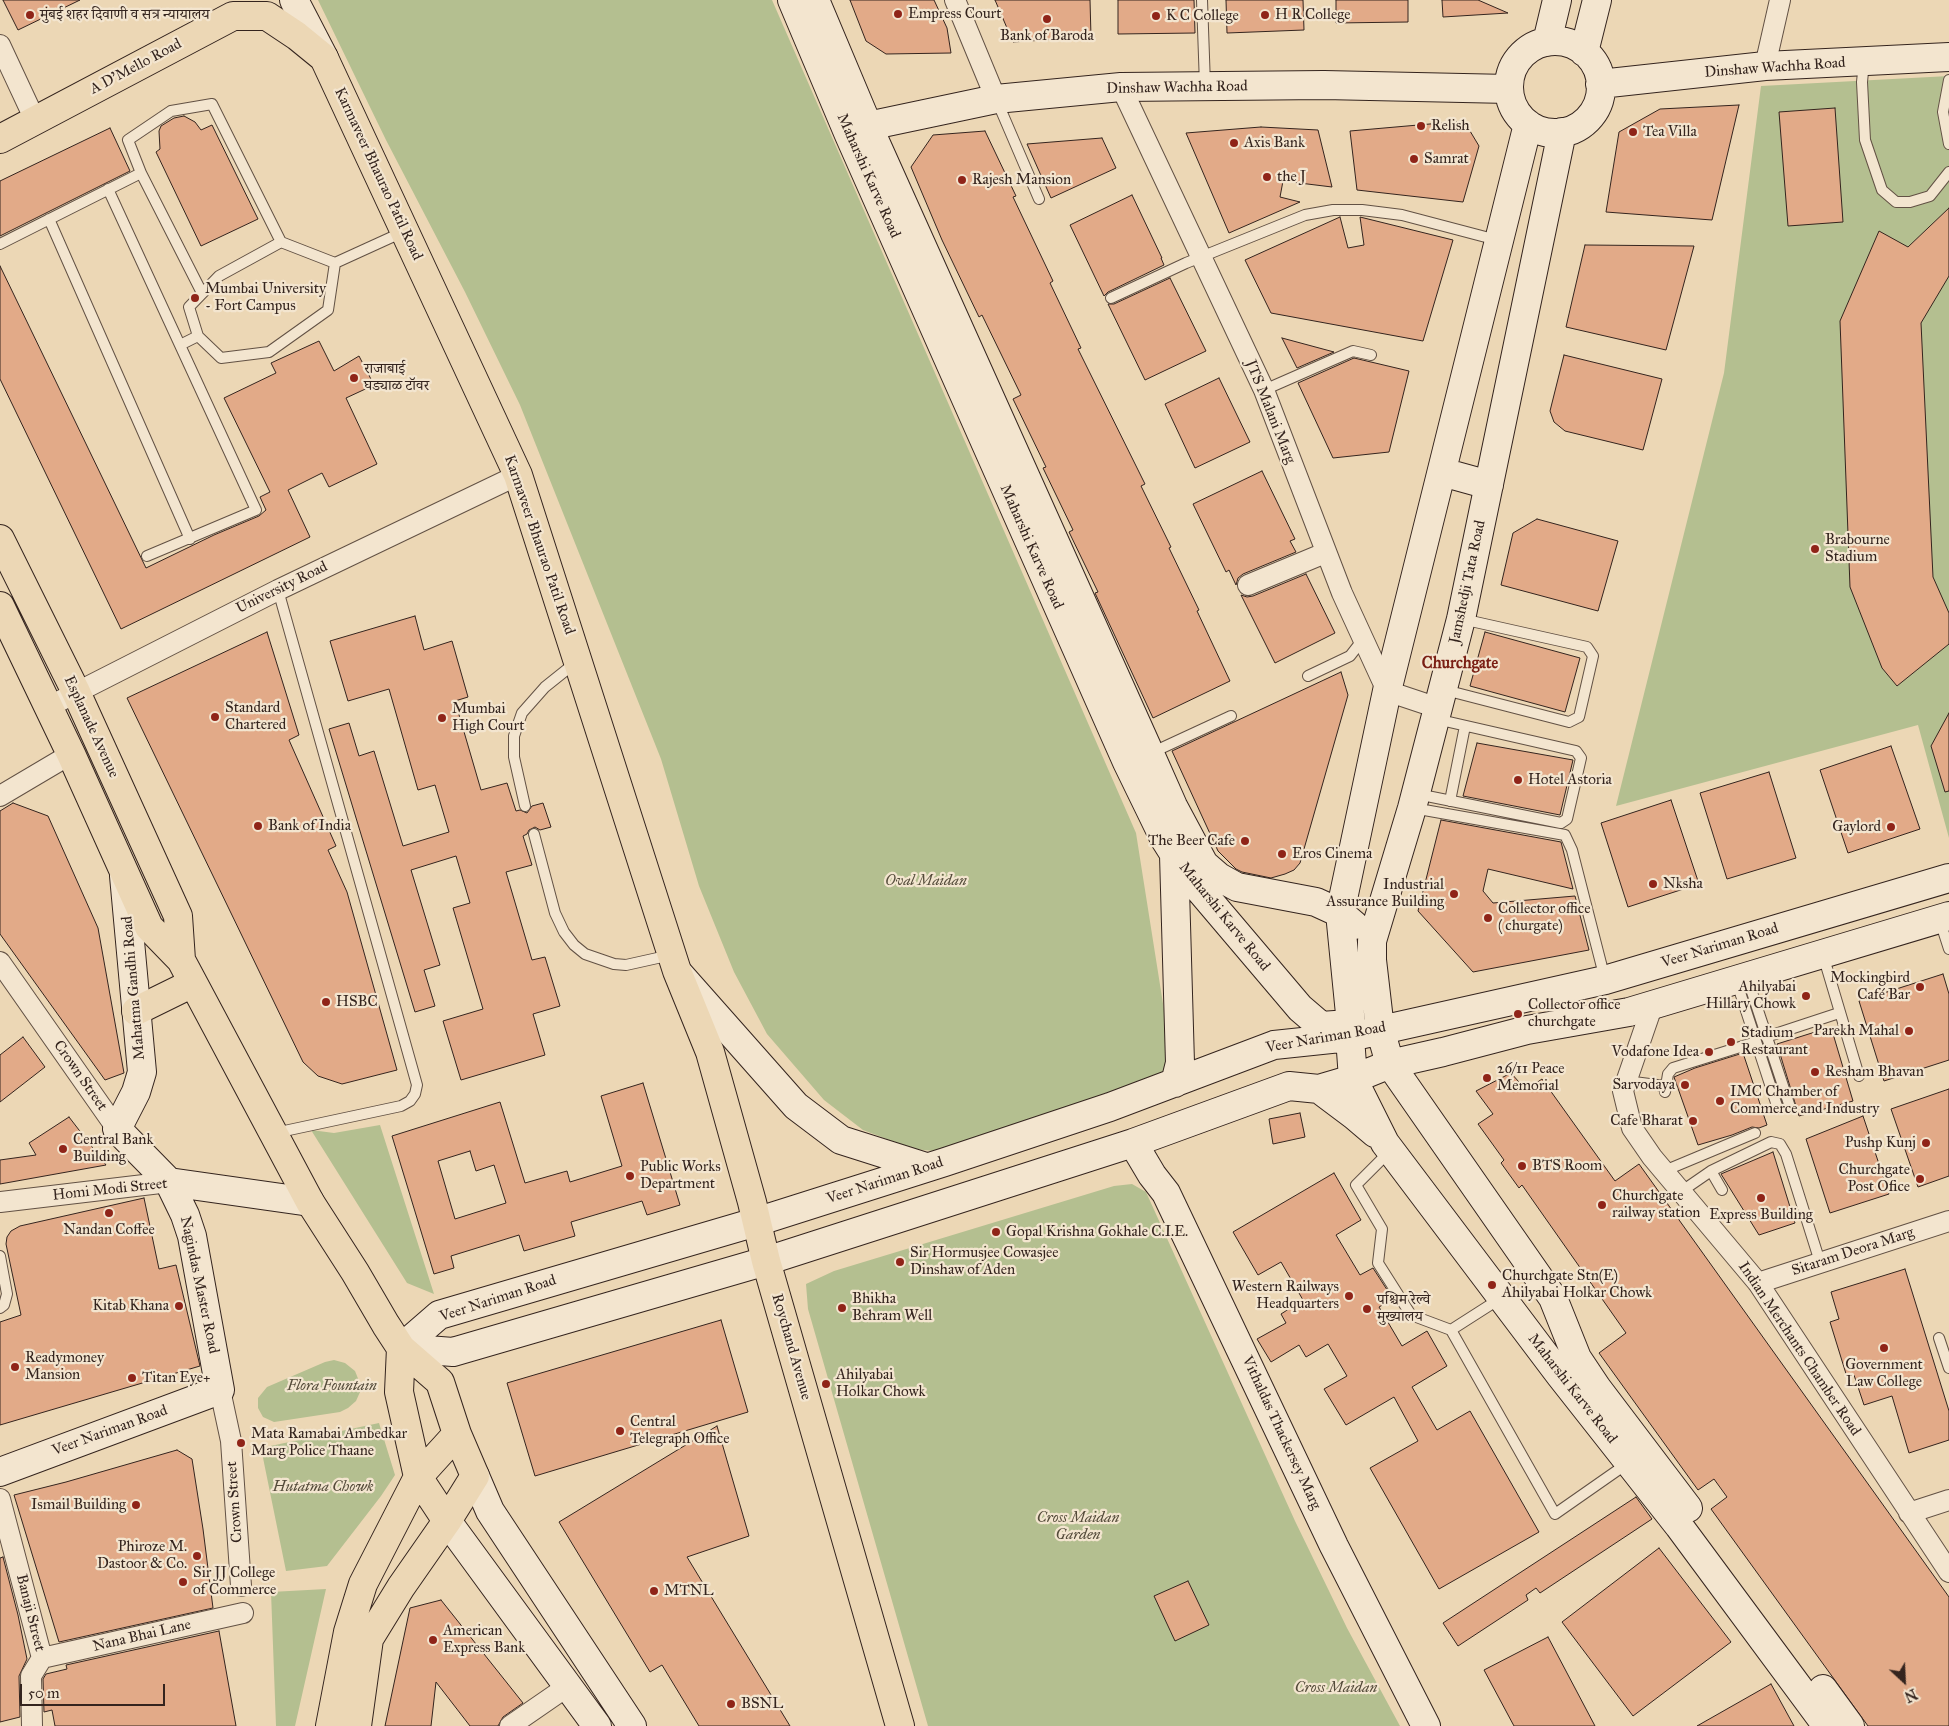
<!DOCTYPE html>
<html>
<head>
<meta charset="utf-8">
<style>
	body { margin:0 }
	#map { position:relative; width:1949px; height:1726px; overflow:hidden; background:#ecd7b5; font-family:"IM FELL Great Primer",serif }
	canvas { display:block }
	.north { position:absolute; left:1879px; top:1656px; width:50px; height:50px; -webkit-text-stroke:4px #f3e5cf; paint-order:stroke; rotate:155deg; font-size:14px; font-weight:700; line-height:20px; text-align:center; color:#34241e }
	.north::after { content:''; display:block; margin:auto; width:18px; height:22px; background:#34241e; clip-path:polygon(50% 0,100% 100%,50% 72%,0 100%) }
	.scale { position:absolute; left:20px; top:1684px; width:145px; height:22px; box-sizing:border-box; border:2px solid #34241e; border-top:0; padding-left:6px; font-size:15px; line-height:18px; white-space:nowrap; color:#34241e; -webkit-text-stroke:4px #f3e5cf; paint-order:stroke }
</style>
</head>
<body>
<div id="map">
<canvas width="1949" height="1726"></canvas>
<div class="north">N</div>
<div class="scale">50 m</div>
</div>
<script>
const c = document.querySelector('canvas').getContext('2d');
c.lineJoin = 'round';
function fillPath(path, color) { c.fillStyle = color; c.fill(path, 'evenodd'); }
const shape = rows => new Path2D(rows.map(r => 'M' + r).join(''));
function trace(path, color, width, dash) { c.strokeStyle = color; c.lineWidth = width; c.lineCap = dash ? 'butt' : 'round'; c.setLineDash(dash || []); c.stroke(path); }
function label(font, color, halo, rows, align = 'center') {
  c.font = font + ' "IM FELL Great Primer","Noto Serif Devanagari",serif'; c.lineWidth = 4.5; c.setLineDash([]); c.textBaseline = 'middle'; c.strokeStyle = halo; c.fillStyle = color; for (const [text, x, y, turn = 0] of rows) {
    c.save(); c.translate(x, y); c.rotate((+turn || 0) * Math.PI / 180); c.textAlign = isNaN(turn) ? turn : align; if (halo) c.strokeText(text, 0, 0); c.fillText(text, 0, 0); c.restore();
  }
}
fillPath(shape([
	[318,0,772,0,1136,833,1173,1067,1114,1102,955,1153,913,1149,863,1130,824,1100,767,1034,734,972,699,886,661,759,520,405,465,292,386,140],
	[1949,76,1949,838,1918,725,1616,806,1724,373,1761,86],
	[380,1125,434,1294,407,1283,311,1130,334,1133],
	[1132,1184,1146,1192,1295,1521,1347,1628,1400,1726,928,1726,808,1309,806,1284,834,1271,1114,1186],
	[334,1360,345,1363,355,1371,359,1381,360,1392,356,1401,348,1408,340,1412,274,1422,263,1417,258,1408,258,1398,267,1387,325,1362],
	[379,1423,395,1475,381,1496,327,1566,286,1571,261,1448],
	[326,1589,295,1726,276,1726,271,1592]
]), '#b4bf90');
const building = shape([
	[3,0,80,0,18,30,3,0],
	[850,0,934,0,947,28,951,53,886,54,866,41,850,0],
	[995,0,1090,0,1091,37,1013,42,995,0],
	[1118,0,1194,0,1195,33,1118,34,1118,0],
	[1226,0,1303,0,1304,30,1227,33,1226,0],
	[1336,0,1408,0,1408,22,1336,23,1336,0],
	[1442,0,1478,0,1508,13,1443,17,1442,0],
	[1739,105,1712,220,1606,212,1619,132,1660,109,1739,105],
	[1835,108,1843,222,1788,226,1779,112,1835,108],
	[184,116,195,122,201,130,212,125,258,219,201,246,156,152,160,149,159,131,161,126,174,118,184,116],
	[1464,121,1479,146,1463,202,1357,190,1350,131,1464,121],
	[1261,127,1318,130,1332,187,1283,181,1280,197,1300,202,1229,233,1186,133,1261,127],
	[110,128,130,171,0,236,0,181,110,128],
	[985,131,1016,196,1013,197,1053,281,1050,283,1081,348,1078,349,1145,484,1141,486,1171,547,1169,548,1199,610,1197,611,1230,681,1153,718,1095,593,1098,592,1069,532,1073,530,1043,468,1046,467,1013,399,1021,395,982,315,979,317,942,240,911,167,933,135,985,131],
	[1102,138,1116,168,1051,198,1027,144,1102,138],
	[1132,195,1162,258,1161,258,1164,265,1108,292,1104,296,1070,225,1132,195],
	[1949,208,1949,276,1921,323,1933,577,1949,613,1949,644,1897,686,1882,668,1850,587,1840,321,1879,231,1908,247,1949,208],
	[1340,217,1348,248,1364,245,1360,217,1453,240,1423,341,1271,313,1245,260,1340,217],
	[1585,245,1694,246,1666,350,1566,327,1585,245],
	[0,266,146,568,214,535,259,516,266,510,260,497,270,492,224,398,276,373,271,363,319,341,334,371,359,356,374,385,346,398,377,464,329,487,322,473,288,490,310,537,121,629,0,379,0,266],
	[1170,278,1206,351,1145,380,1108,304,1114,304,1170,278],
	[1282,338,1334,352,1297,368,1282,338],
	[1564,355,1662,379,1643,450,1565,431,1554,422,1550,411,1564,355],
	[1354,358,1409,371,1389,452,1333,458,1298,383,1354,358],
	[1219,378,1250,442,1195,468,1165,404,1219,378],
	[1262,471,1295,539,1290,541,1296,552,1243,574,1238,578,1236,585,1229,570,1226,572,1193,504,1262,471],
	[1537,519,1618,541,1598,611,1501,585,1513,533,1537,519],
	[1306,574,1335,633,1275,663,1241,595,1247,597,1253,596,1306,574],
	[415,616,424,650,452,641,468,697,455,701,481,790,507,783,516,811,520,810,527,813,532,806,543,803,551,827,540,830,535,827,529,830,527,834,523,836,532,865,506,872,532,960,545,957,560,1006,533,1014,545,1055,461,1080,443,1021,483,1009,453,908,470,903,456,856,411,870,440,965,424,970,435,1006,415,1012,329,729,349,723,359,756,374,751,403,846,449,832,435,785,418,790,389,689,348,701,330,641,415,616],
	[267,632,299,735,289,740,336,846,328,850,347,892,397,1070,342,1084,318,1076,303,1062,127,698,267,632],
	[1485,632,1580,658,1565,712,1470,686,1485,632],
	[1341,672,1348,695,1300,863,1294,870,1285,874,1271,878,1242,872,1236,869,1218,851,1172,751,1341,672],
	[1949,713,1949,791,1945,792,1931,746,1949,713],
	[1477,743,1573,760,1560,815,1463,796,1477,743],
	[1891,746,1920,829,1848,853,1820,770,1891,746],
	[1769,772,1796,858,1727,879,1700,793,1769,772],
	[1671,800,1699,884,1628,907,1601,823,1671,800],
	[13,803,48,816,98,928,124,1073,105,1080,0,934,0,811,13,803],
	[1441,820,1561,842,1573,889,1488,869,1483,891,1493,903,1575,896,1589,950,1473,972,1418,911,1441,820],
	[1943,974,1949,994,1949,1060,1884,1081,1859,1001,1943,974],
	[1831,1027,1853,1101,1799,1116,1777,1044,1831,1027],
	[23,1037,45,1067,0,1102,0,1055,23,1037],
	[1743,1053,1767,1125,1759,1128,1752,1127,1732,1135,1698,1145,1674,1077,1695,1068,1743,1053],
	[1511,1073,1526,1090,1542,1079,1615,1181,1639,1164,1949,1597,1949,1726,1868,1726,1711,1509,1727,1497,1714,1479,1698,1490,1599,1353,1626,1333,1522,1185,1519,1188,1501,1163,1504,1160,1478,1124,1493,1114,1476,1091,1511,1073],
	[643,1083,680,1205,647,1215,642,1201,571,1222,575,1236,524,1251,519,1235,451,1256,454,1268,434,1274,392,1136,500,1102,525,1183,567,1171,570,1182,622,1166,601,1096,643,1083],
	[470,1151,476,1171,494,1165,506,1203,455,1219,438,1161,470,1151],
	[1949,1089,1949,1176,1918,1187,1891,1109,1949,1089],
	[1300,1113,1305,1137,1273,1144,1269,1119,1300,1113],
	[1863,1116,1889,1194,1830,1213,1806,1139,1863,1116],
	[69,1117,106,1165,0,1184,0,1160,36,1155,29,1143,69,1117],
	[1773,1152,1795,1223,1759,1235,1721,1174,1773,1152],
	[1334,1173,1361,1220,1336,1235,1360,1275,1373,1268,1393,1299,1379,1307,1402,1346,1427,1331,1447,1366,1412,1387,1437,1430,1470,1411,1539,1532,1439,1589,1370,1468,1418,1441,1394,1397,1346,1425,1324,1389,1347,1376,1328,1344,1306,1357,1299,1345,1271,1362,1257,1339,1286,1323,1281,1314,1303,1300,1281,1262,1258,1275,1233,1232,1334,1173],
	[144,1198,159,1269,176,1265,200,1366,0,1425,0,1322,21,1315,6,1244,7,1237,11,1231,20,1226,144,1198],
	[1905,1269,1949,1411,1949,1440,1909,1453,1892,1396,1864,1405,1854,1375,1847,1377,1830,1322,1839,1319,1831,1292,1905,1269],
	[721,1320,748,1412,535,1476,507,1383,721,1320],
	[717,1426,749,1536,687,1557,790,1726,699,1726,662,1665,650,1672,559,1522,717,1426],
	[177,1450,192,1459,203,1529,213,1608,59,1642,14,1495,66,1482,177,1450],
	[1636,1497,1652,1519,1540,1593,1536,1588,1526,1595,1528,1600,1458,1646,1443,1623,1636,1497],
	[1659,1548,1731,1642,1633,1716,1562,1622,1659,1548],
	[3,1557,18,1615,27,1659,19,1676,20,1717,0,1722,0,1558,3,1557],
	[1188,1581,1209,1625,1175,1641,1154,1596,1188,1581],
	[441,1600,523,1703,503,1717,498,1726,470,1726,436,1682,431,1726,385,1726,410,1608,441,1600],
	[219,1631,236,1726,55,1726,52,1710,44,1712,43,1679,46,1674,67,1669,66,1665,219,1631],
	[1548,1637,1595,1726,1514,1726,1484,1670,1548,1637],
	[1771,1684,1794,1726,1697,1726,1771,1684]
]);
fillPath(building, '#e2aa88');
trace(building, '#34241e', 1);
const lane = shape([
	[1202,0,1205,85],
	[1864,62,1862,82,1865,140,1882,190,1896,202,1910,202,1930,196,1949,172],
	[1949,80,1943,112,1949,144],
	[997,101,1039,199],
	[108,189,256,510,147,556],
	[49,219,190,539],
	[0,244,141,173],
	[335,263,281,242,219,276,189,307,198,336,221,358,269,352,328,310,335,263,403,232],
	[202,293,141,173,128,140,171,111,212,104,281,242],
	[1111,298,1186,263,1305,215,1333,210,1362,210,1402,215,1497,240],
	[180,345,198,336],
	[1264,390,1353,351,1371,355],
	[1308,676,1350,656,1364,638],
	[1445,690,1569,722,1579,717,1593,656,1587,647,1462,619],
	[1151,753,1231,716],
	[1417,794,1561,823,1567,819,1581,758,1576,751,1436,719],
	[1450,801,1465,726],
	[525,806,514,757,514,736,522,713,545,687,575,663],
	[1413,808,1565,835,1572,850,1605,979],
	[534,834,555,913,564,932,574,945,585,954,614,964,626,965,671,955],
	[1940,921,1949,949],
	[1823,955,1859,1076],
	[1747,977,1790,1107],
	[1736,980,1778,1109],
	[1766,1037,1839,1013],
	[1626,1081,1665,1086],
	[1665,1092,1668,1074,1673,1068,1756,1042],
	[275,1133,401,1106,410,1101,415,1094,417,1085,278,590],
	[1389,1152,1356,1185,1382,1229,1378,1263,1411,1315,1451,1330],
	[1664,1171,1755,1133],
	[1711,1171,1722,1190],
	[1682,1191,1711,1171,1771,1142,1780,1144,1786,1154,1820,1262],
	[0,1256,7,1294,4,1305,0,1308],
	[1501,1298,1451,1330,1555,1514,1628,1463],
	[1939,1338,1949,1368]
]);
const street = shape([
	[955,0,996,99],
	[0,45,35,120],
	[1765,66,1780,0],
	[1121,87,1264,390,1342,593,1387,691,1438,708],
	[1248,585,1325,553],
	[48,707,278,590,518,475],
	[0,796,71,754],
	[0,962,117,1129],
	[1653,1004,1623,1091,1632,1128,1652,1157,1758,1283,1949,1572],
	[0,1202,169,1182],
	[1758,1283,1949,1221],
	[220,1390,231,1441,241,1586],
	[0,1499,42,1658,31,1676,32,1726],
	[1909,1513,1949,1500],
	[42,1658,243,1613],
	[510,1726,568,1686]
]);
const secondary = shape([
	[294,0,324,58],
	[792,0,849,135,1127,762,1164,838,1188,876,1300,1008,1321,1026,1349,1024],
	[815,0,868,126,1150,754,1173,806,1204,864,1219,877,1237,887,1316,902,1340,913,1354,925],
	'1509 87a46 46 0 1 1 92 0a46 46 0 1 1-92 0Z',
	[1547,42,1557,0],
	[1584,52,1597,0],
	[1600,84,1765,66,1949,57],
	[1528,124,1387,691,1340,913,1351,1024,1350,1037,1353,1079,1385,1143,1560,1375,1679,1526,1827,1726],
	[1562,132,1461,619,1412,808,1372,941,1372,960,1380,1029,1390,1064,1553,1298,1577,1358,1597,1388,1688,1508],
	[853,133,868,126,996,99,1121,87,1324,85,1509,89],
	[1442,472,1489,485],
	[1174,855,1180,1063,1175,1083],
	[680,975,796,1106,841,1140,926,1167],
	[1319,1089,1355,1116,1375,1133],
	[1133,1143,1152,1175,1166,1193,1334,1546,1426,1726],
	[169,1182,310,1202],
	[401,1348,439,1315,756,1222,945,1162,1110,1107,1274,1045,1350,1037,1605,980,1949,878],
	[401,1348,453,1352,766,1261,1133,1143,1289,1086,1319,1089,1353,1079,1390,1064,1443,1052,1527,1030,1629,1012,1949,916],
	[0,1472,220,1390,192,1236,185,1215,169,1182,117,1129,136,1092,142,1072,124,876],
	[475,1476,490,1511,632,1726],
	[447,1521,597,1726],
	[1823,1689,1850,1726]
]);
const primary = shape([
	[0,139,233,16,267,16,297,36,324,58,518,475,677,971,710,1052,752,1202,766,1261,900,1726],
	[0,539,76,692,178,916,181,960],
	[0,606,71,754,149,927,181,960,310,1202,355,1272,386,1325,401,1348,440,1382,457,1434,475,1476,447,1521,401,1587,369,1639,357,1726],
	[136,1011,193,983],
	[401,1348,399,1392,418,1477,447,1521],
	[330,1726,348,1632,363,1584,418,1477,457,1434]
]);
trace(lane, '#625144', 12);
trace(street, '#625144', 22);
trace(secondary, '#34241e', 30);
trace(primary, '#34241e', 30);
trace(lane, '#f3e5cf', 10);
trace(street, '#f3e5cf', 20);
trace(secondary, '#f3e5cf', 28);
trace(primary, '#ecd7b5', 28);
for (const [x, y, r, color] of [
	[898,14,5,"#8f2418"],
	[30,15,5,"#8f2418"],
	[1265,15,5,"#8f2418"],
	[1156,16,5,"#8f2418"],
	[1047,19,5,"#8f2418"],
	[1421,126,5,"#8f2418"],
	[1633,132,5,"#8f2418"],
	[1234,143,5,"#8f2418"],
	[1414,159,5,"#8f2418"],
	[1267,177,5,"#8f2418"],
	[962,180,5,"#8f2418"],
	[195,298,5,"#8f2418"],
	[354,378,5,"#8f2418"],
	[1815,549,5,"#8f2418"],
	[215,717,5,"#8f2418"],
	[442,718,5,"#8f2418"],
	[1518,780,5,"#8f2418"],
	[258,826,5,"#8f2418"],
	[1891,827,5,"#8f2418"],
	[1245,841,5,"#8f2418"],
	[1282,854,5,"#8f2418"],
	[1653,884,5,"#8f2418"],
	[1454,894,5,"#8f2418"],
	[1488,918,5,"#8f2418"],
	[1920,987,5,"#8f2418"],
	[1806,996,5,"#8f2418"],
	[326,1002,5,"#8f2418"],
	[1518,1014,5,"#8f2418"],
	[1909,1031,5,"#8f2418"],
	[1731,1042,5,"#8f2418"],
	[1709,1052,5,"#8f2418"],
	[1815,1072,5,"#8f2418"],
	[1487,1078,5,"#8f2418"],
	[1685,1085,5,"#8f2418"],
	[1720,1101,5,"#8f2418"],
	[1693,1121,5,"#8f2418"],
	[1926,1143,5,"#8f2418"],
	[63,1149,5,"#8f2418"],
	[1522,1166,5,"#8f2418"],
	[630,1176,5,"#8f2418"],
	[1920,1179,5,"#8f2418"],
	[1761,1198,5,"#8f2418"],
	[1602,1205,5,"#8f2418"],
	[109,1213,5,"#8f2418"],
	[996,1232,5,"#8f2418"],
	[900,1262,5,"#8f2418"],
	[1492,1285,5,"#8f2418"],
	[1349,1296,5,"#8f2418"],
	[179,1306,5,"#8f2418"],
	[842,1308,5,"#8f2418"],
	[1367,1309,5,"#8f2418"],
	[1884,1348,5,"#8f2418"],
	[15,1367,5,"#8f2418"],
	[132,1378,5,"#8f2418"],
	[826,1384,5,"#8f2418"],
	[620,1431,5,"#8f2418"],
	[241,1443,5,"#8f2418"],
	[136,1505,5,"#8f2418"],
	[197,1556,5,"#8f2418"],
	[183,1582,5,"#8f2418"],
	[654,1591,5,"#8f2418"],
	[433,1640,5,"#8f2418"],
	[731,1704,5,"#8f2418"]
]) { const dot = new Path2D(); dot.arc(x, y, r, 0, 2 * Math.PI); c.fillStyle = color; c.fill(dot); trace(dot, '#f3e5cf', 2); }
label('15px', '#34241e', '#f3e5cf', [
	["Empress Court",908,14],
	["मुंबई शहर दिवाणी व सत्र न्यायालय",40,15],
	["H R College",1275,15],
	["K C College",1166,16],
	["Bank of Baroda",1047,36,"center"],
	["Relish",1431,126],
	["Tea Villa",1643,132],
	["Axis Bank",1244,143],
	["Samrat",1424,159],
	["the J",1277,177],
	["Rajesh Mansion",972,180],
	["Mumbai University",205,289],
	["- Fort Campus",205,306],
	["राजाबाई",364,369],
	["घड्याळ टॉवर",364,386],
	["Brabourne",1825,540],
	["Stadium",1825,557],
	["Standard",225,708],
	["Chartered",225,725],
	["Mumbai",452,709],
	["High Court",452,726],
	["Hotel Astoria",1528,780],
	["Bank of India",268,826],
	["Gaylord",1881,827,"right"],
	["The Beer Cafe",1235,841,"right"],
	["Eros Cinema",1292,854],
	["Nksha",1663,884],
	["Industrial",1444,885,"right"],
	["Assurance Building",1444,902,"right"],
	["Collector office",1498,909],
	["( churgate)",1498,926],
	["Mockingbird",1910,978,"right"],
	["Café Bar",1910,995,"right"],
	["Ahilyabai",1796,987,"right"],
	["Hillary Chowk",1796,1004,"right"],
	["HSBC",336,1002],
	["Collector office",1528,1005],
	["churchgate",1528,1022],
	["Parekh Mahal",1899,1031,"right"],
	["Stadium",1741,1033],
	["Restaurant",1741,1050],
	["Vodafone Idea",1699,1052,"right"],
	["26/11 Peace",1497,1069],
	["Memorial",1497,1086],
	["Resham Bhavan",1825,1072],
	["Sarvodaya",1675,1085,"right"],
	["IMC Chamber of",1730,1092],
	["Commerce and Industry",1730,1109],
	["Cafe Bharat",1683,1121,"right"],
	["Central Bank",73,1140],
	["Building",73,1157],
	["Pushp Kunj",1916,1143,"right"],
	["BTS Room",1532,1166],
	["Public Works",640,1167],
	["Department",640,1184],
	["Churchgate",1910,1170,"right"],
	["Post Ofice",1910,1187,"right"],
	["Churchgate",1612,1196],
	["railway station",1612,1213],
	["Express Building",1761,1215,"center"],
	["Nandan Coffee",109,1230,"center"],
	["Gopal Krishna Gokhale C.I.E.",1006,1232],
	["Sir Hormusjee Cowasjee",910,1253],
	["Dinshaw of Aden",910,1270],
	["Churchgate Stn(E)",1502,1276],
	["Ahilyabai Holkar Chowk",1502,1293],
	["Western Railways",1339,1287,"right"],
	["Headquarters",1339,1304,"right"],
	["Bhikha",852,1299],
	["Behram Well",852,1316],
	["पश्चिम रेल्वे",1377,1300],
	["मुख्यालय",1377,1317],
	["Kitab Khana",169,1306,"right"],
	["Readymoney",25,1358],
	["Mansion",25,1375],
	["Government",1884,1365,"center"],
	["Law College",1884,1382,"center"],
	["Ahilyabai",836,1375],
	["Holkar Chowk",836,1392],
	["Titan Eye+",142,1378],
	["Central",630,1422],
	["Telegraph Office",630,1439],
	["Mata Ramabai Ambedkar",251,1434],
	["Marg Police Thaane",251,1451],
	["Ismail Building",126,1505,"right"],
	["Phiroze M.",187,1547,"right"],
	["Dastoor & Co.",187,1564,"right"],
	["Sir JJ College",193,1573],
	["of Commerce",193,1590],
	["MTNL",664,1591],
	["American",443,1631],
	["Express Bank",443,1648],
	["BSNL",741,1704]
], 'left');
label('15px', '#34241e', '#f3e5cf', [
	["A D'Mello Road",136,67,-28],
	["Dinshaw Wachha Road",1775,68,-4],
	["Dinshaw Wachha Road",1177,88,-1],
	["Karmaveer Bhaurao Patil Road",378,174,65],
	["Maharshi Karve Road",868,176,66],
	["JTS Malani Marg",1270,412,68],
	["Karmaveer Bhaurao Patil Road",539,545,71],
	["Maharshi Karve Road",1031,547,66],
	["Jamshedji Tata Road",1468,582,-78],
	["University Road",282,588,-26],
	["Esplanade Avenue",91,727,65],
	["Maharshi Karve Road",1224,917,51],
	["Veer Nariman Road",1720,946,-17],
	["Mahatma Gandhi Road",134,988,-95],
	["Veer Nariman Road",1326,1038,-10],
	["Crown Street",80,1076,55],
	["Veer Nariman Road",885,1181,-18],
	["Homi Modi Street",110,1190,-6],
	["Sitaram Deora Marg",1853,1252,-18],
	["Nagindas Master Road",199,1285,78],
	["Veer Nariman Road",498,1299,-18],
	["Roychand Avenue",791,1347,74],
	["Indian Merchants Chamber Road",1799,1349,56],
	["Maharshi Karve Road",1572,1389,52],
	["Veer Nariman Road",110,1431,-20],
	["Vithaldas Thackersey Marg",1281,1433,65],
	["Crown Street",235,1502,-94],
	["Banaji Street",30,1613,76],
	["Nana Bhai Lane",142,1636,-13]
]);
label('italic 15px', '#544b3a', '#f3e5cf', [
	["Oval Maidan",926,881],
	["Flora Fountain",332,1386],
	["Hutatma Chowk",323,1487],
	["Cross Maidan",1078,1518],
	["Garden",1078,1535],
	["Cross Maidan",1336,1688]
]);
label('bold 16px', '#7a1f14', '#f3e5cf', [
	["Churchgate",1460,664]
]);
</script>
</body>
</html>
